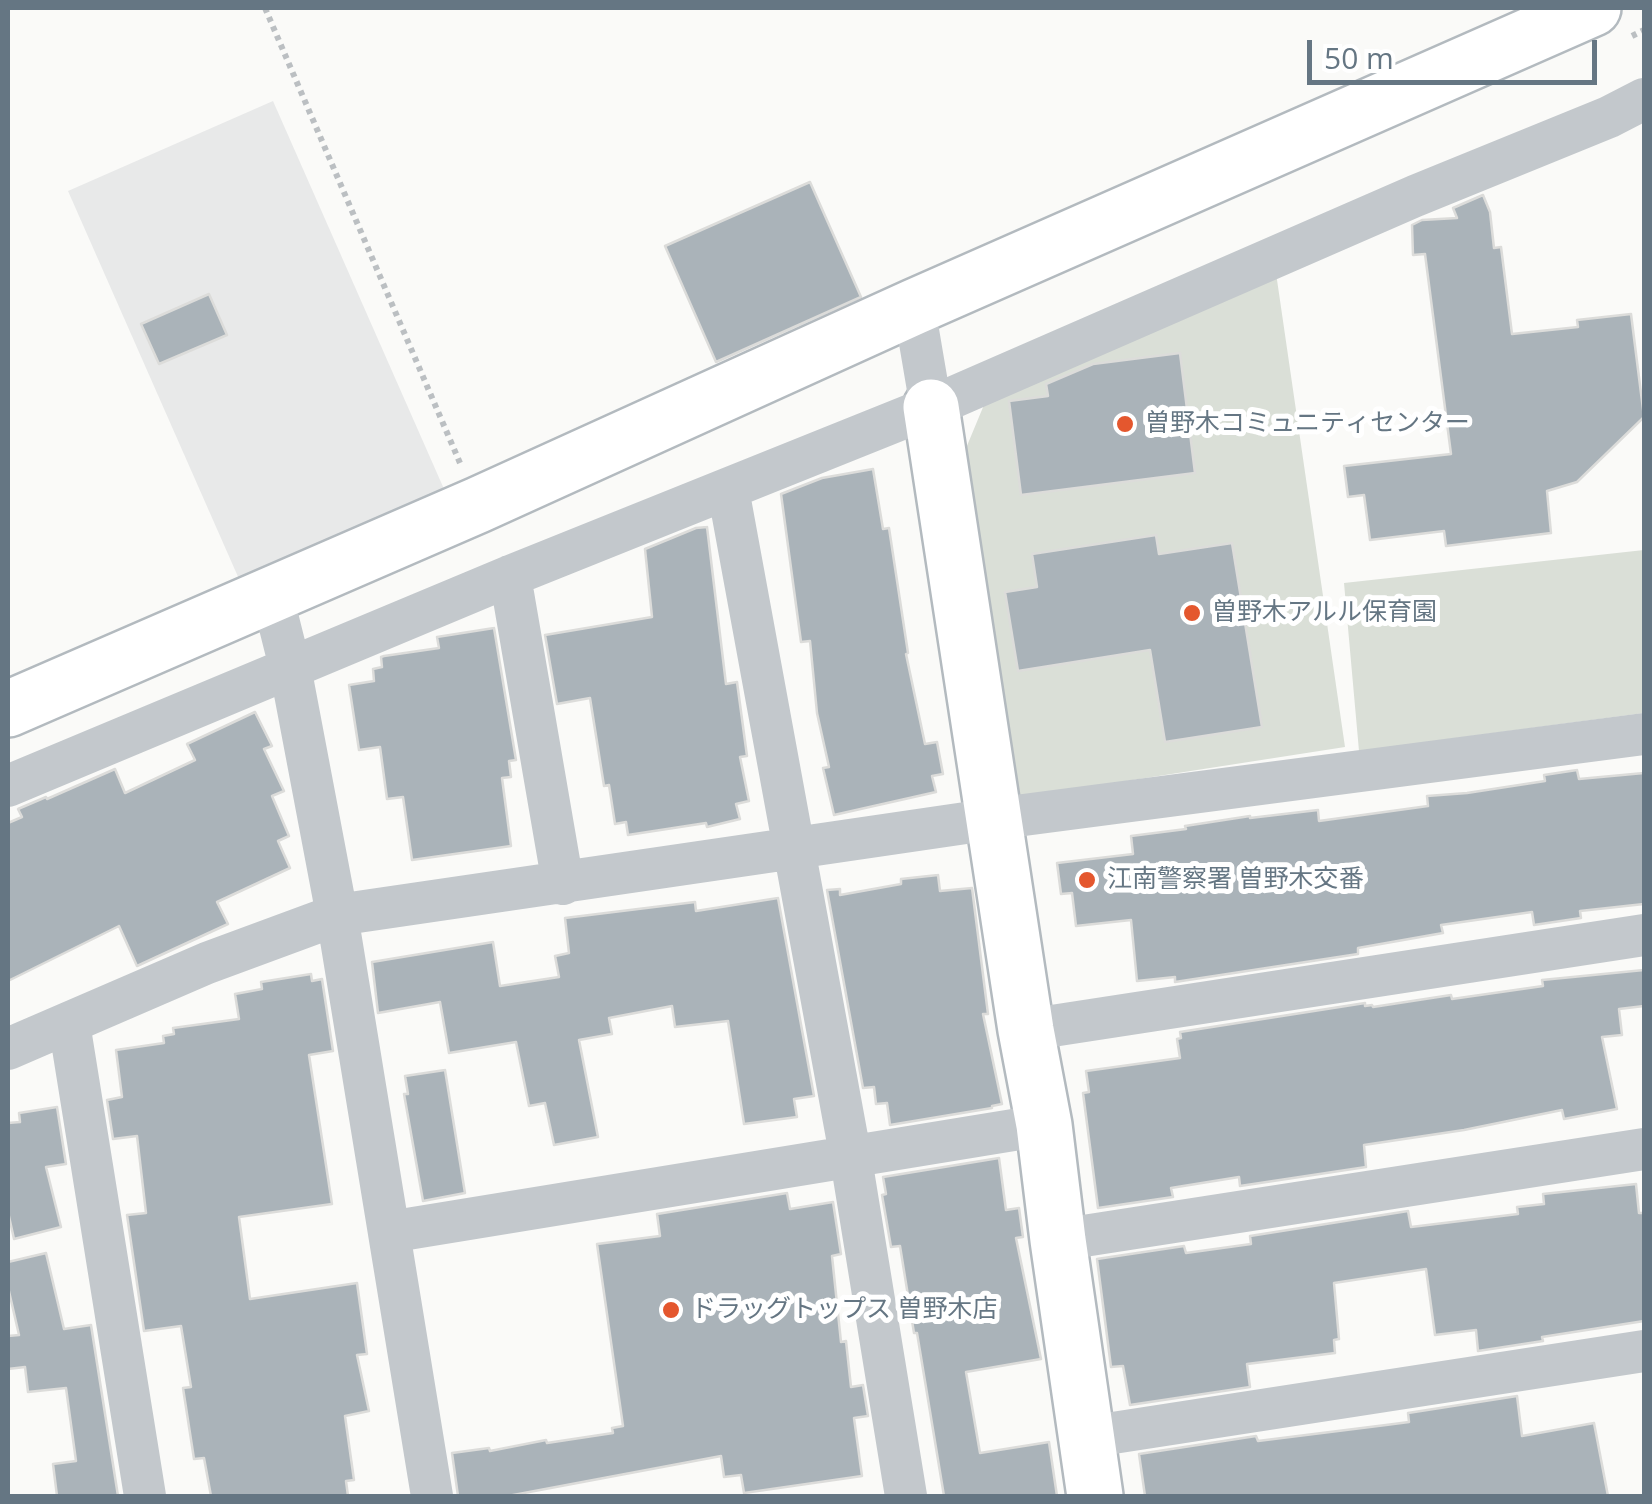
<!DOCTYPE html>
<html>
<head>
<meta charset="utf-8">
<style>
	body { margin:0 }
	#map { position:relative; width:1652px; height:1504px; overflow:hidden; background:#fafaf8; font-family:"Open Sans",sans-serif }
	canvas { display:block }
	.frame { position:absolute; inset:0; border:10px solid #657683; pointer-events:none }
	.scale { position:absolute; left:1307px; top:40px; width:290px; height:45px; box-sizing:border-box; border:5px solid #657683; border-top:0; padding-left:12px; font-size:30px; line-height:35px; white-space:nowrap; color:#657683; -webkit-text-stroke:8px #fff; paint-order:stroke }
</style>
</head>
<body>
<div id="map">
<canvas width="1652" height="1504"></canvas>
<div class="frame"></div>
<div class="scale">50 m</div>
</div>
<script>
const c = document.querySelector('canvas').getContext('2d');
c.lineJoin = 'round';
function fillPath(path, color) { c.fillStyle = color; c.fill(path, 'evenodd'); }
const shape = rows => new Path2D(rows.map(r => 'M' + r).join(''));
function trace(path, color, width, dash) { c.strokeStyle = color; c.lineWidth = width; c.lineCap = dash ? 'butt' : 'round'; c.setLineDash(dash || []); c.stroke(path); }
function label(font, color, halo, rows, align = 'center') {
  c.font = font + ' "Open Sans","Noto Sans JP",sans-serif'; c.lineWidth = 10; c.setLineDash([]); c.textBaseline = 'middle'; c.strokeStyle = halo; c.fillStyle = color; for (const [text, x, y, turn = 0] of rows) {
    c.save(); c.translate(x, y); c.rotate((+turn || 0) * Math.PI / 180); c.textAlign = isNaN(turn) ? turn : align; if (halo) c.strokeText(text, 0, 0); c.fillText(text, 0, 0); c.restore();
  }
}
fillPath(shape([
	[273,101,444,489,239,579,68,191]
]), '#e8e9e9');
fillPath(shape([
	[1275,266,1345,747,1017,798,964,453,991,388],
	[1644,550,1644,713,1359,751,1344,583]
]), '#dadfd7');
const building = shape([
	[810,182,861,297,716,362,665,246,810,182],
	[1483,195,1490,212,1494,248,1501,247,1512,334,1578,327,1577,320,1631,314,1644,417,1577,482,1547,491,1551,533,1446,546,1444,531,1370,540,1364,495,1348,497,1344,466,1451,454,1425,254,1413,255,1412,225,1422,220,1457,218,1453,208,1483,195],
	[209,294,227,335,159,364,141,324,209,294],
	[1180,353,1195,473,1021,495,1009,401,1048,396,1046,384,1093,364,1180,353],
	[873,469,883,529,889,528,908,653,906,654,925,744,937,742,943,774,932,776,936,792,834,815,823,768,829,767,817,713,810,641,801,642,781,494,822,478,873,469],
	[707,527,726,684,737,682,747,756,740,757,749,801,736,804,740,819,707,827,706,823,628,835,626,822,615,824,609,785,604,786,590,698,557,704,545,635,652,617,645,549,696,528,707,527],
	[1156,535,1159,554,1232,543,1262,727,1165,742,1150,650,1018,671,1005,592,1037,587,1032,554,1156,535],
	[494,628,516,760,509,761,511,777,502,778,511,846,412,860,403,797,387,799,380,747,359,750,349,685,374,681,373,669,382,667,381,657,384,656,439,648,437,637,494,628],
	[255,712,272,746,264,749,284,791,272,796,289,836,278,841,290,868,217,902,228,924,137,966,119,926,8,981,8,823,22,817,18,809,46,797,47,799,115,769,125,793,195,760,187,744,255,712],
	[1577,770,1579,779,1644,773,1644,904,1580,911,1581,918,1534,925,1532,912,1441,925,1443,933,1358,948,1358,954,1175,982,1175,977,1137,981,1131,920,1076,926,1072,893,1061,894,1057,863,1133,854,1131,836,1186,829,1185,826,1250,816,1250,818,1318,810,1319,821,1428,806,1427,796,1467,793,1545,781,1544,775,1577,770],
	[938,875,940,891,972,888,988,1014,983,1014,1002,1104,992,1106,992,1108,890,1125,887,1103,876,1104,874,1087,863,1088,827,890,840,889,840,895,901,884,901,879,938,875],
	[778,898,814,1096,794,1099,797,1117,744,1124,728,1021,675,1027,672,1006,609,1018,612,1034,579,1040,598,1137,554,1145,545,1103,529,1106,516,1042,449,1053,440,1002,378,1013,372,962,493,942,500,986,559,977,555,956,569,953,565,918,695,902,696,911,778,898],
	[1644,970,1644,1006,1619,1009,1622,1035,1602,1037,1617,1109,1564,1119,1562,1110,1464,1130,1364,1145,1366,1167,1240,1186,1239,1177,1171,1188,1173,1197,1098,1208,1083,1093,1089,1092,1086,1071,1180,1058,1177,1039,1181,1038,1180,1032,1365,1003,1365,1006,1372,1005,1373,1007,1451,995,1452,999,1543,986,1542,980,1644,970],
	[311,974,312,981,322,979,333,1051,309,1055,332,1204,239,1217,250,1299,357,1283,367,1354,357,1355,369,1411,345,1416,354,1480,346,1481,348,1496,211,1496,204,1458,194,1459,183,1388,191,1387,181,1326,144,1331,127,1215,146,1213,137,1136,113,1139,107,1100,122,1097,116,1050,164,1043,163,1036,174,1034,173,1028,239,1019,235,994,262,989,261,982,311,974],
	[445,1070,465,1193,423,1201,404,1094,408,1094,405,1076,445,1070],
	[57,1107,66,1164,46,1167,61,1227,14,1239,8,1212,8,1123,20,1122,19,1113,57,1107],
	[999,1158,1006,1210,1019,1208,1023,1237,1016,1238,1041,1359,966,1372,980,1453,1049,1442,1057,1496,944,1496,917,1333,914,1333,900,1246,891,1247,882,1195,886,1194,883,1177,999,1158],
	[1636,1184,1639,1213,1644,1213,1644,1321,1542,1337,1543,1341,1478,1351,1476,1330,1435,1335,1426,1269,1334,1283,1339,1339,1334,1340,1335,1353,1247,1364,1250,1387,1130,1405,1123,1366,1111,1367,1097,1259,1184,1246,1186,1253,1251,1244,1250,1236,1408,1211,1411,1227,1518,1214,1517,1207,1544,1204,1543,1194,1636,1184],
	[787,1193,790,1209,833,1202,841,1254,832,1256,841,1342,846,1341,851,1387,863,1385,868,1416,854,1418,862,1476,744,1493,741,1475,724,1477,721,1456,508,1496,458,1496,452,1453,489,1448,490,1451,546,1440,547,1443,613,1433,612,1428,623,1426,597,1244,660,1236,657,1214,787,1193],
	[46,1253,64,1329,91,1325,118,1496,57,1496,53,1464,76,1461,66,1388,28,1392,25,1367,8,1369,8,1336,19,1335,8,1287,8,1262,46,1253],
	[1517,1396,1522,1436,1594,1423,1608,1496,1145,1496,1139,1454,1256,1436,1258,1441,1386,1425,1409,1422,1408,1413,1517,1396]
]);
fillPath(building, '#aab3b9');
trace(building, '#dcdcda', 2.5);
const secondary = shape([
	[931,407,1026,1030,1044,1125,1058,1240,1095,1496],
	[8,709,478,505,914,307,1593,8]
]);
trace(secondary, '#b3babf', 60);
trace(shape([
	[265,8,460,463],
	[1632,36,1644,30]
]), '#bbbfc2', 6, [5, 5]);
trace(shape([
	[914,307,931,407],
	[728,489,851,1159,906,1496],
	[510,576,563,884],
	[272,595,290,667,337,915,432,1496],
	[8,786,510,576,931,407,1415,196,1609,117,1644,99],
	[69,1023,145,1496],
	[1026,1030,1644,935],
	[8,1049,207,963,337,915,993,819,1644,734],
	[389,1232,1044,1125],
	[1058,1240,1644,1149],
	[1087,1437,1644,1351]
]), '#c3c8cc', 42);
trace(secondary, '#fff', 55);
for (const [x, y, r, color] of [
	[1125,424,10,"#e4572e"],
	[1192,613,10,"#e4572e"],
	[1087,880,10,"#e4572e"],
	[671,1310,10,"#e4572e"]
]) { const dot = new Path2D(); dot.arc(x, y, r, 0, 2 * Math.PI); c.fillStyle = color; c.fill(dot); trace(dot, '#fff', 4); }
label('25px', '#657683', '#fff', [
	["曽野木コミュニティセンター",1145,424],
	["曽野木アルル保育園",1212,613],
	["江南警察署 曽野木交番",1107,880],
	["ドラッグトップス 曽野木店",691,1310]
], 'left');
</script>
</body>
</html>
